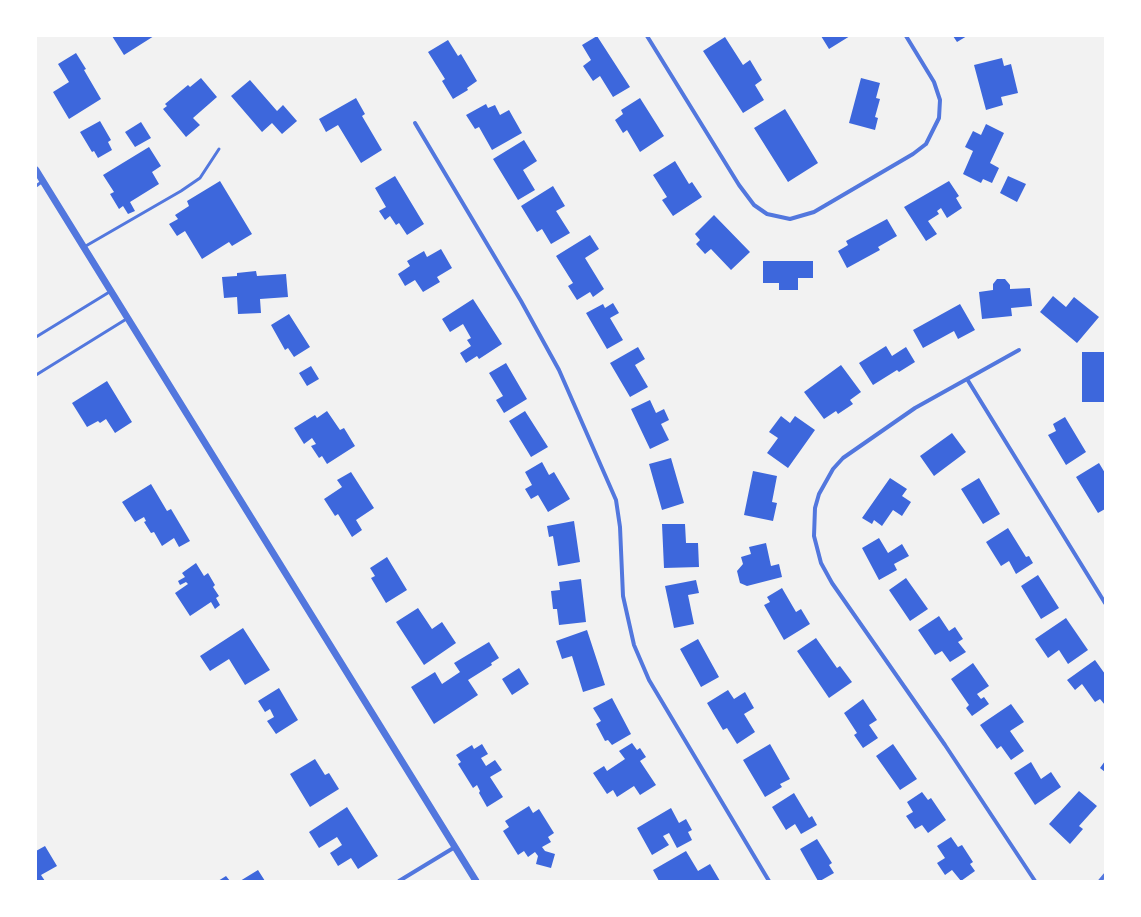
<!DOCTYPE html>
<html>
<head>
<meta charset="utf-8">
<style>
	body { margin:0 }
	#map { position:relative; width:1141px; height:917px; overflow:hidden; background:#f2f2f2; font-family:"Source Sans 3",sans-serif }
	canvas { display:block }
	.frame { position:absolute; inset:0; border:37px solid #fff; pointer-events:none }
</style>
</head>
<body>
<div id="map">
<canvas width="1141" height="917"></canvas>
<div class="frame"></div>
</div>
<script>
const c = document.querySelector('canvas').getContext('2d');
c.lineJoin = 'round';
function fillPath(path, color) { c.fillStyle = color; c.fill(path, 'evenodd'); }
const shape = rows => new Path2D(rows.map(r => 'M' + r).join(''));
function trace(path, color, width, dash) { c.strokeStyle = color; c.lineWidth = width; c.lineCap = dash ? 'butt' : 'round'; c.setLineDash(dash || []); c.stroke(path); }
fillPath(shape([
	[112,36,154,36,124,55],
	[597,36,630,87,613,97,600,76,593,81,583,66,591,60,582,45],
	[821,36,850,36,829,49],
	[953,36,967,36,957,42],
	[725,37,743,65,750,60,762,80,755,85,764,100,743,113,703,51],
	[448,40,458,56,461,54,477,81,467,88,468,90,453,99,442,81,445,79,428,52],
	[76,53,86,69,84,70,101,99,69,119,53,92,69,82,58,64],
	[1002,58,1004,66,1011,64,1018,93,1001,97,1003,105,986,110,974,65],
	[201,78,217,97,193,118,200,125,186,137,163,109,167,106,165,104,188,85,190,87],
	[861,78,880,83,876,98,880,99,875,117,878,118,875,130,849,123],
	[250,80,277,111,283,105,297,121,282,134,272,123,262,132,231,96],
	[356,98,365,114,362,116,382,150,361,163,338,125,326,132,319,119],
	[640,98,664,136,640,152,627,130,623,133,615,120,623,114,621,110],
	[486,104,488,108,495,105,500,115,509,110,522,133,492,150,479,127,475,129,466,115],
	[785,109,818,163,788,182,754,128],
	[100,121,111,140,108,142,112,150,98,158,94,151,92,152,80,132],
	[141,122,151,138,135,147,125,132],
	[986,124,1004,133,990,163,999,168,992,183,983,179,981,183,963,174,973,151,965,147,973,131,981,135],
	[524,140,537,161,523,170,535,190,518,200,493,159],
	[149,147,161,166,152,172,159,184,130,202,135,211,128,214,123,206,119,209,110,194,114,192,103,175],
	[675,161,689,184,692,182,702,197,673,216,662,200,667,197,653,175],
	[395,176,424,224,407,235,399,223,396,225,390,216,385,220,379,211,386,207,375,188],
	[1008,176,1026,184,1017,202,1000,193],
	[220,181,252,234,232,246,229,242,202,259,185,231,177,236,169,224,178,219,175,215,189,206,187,201],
	[949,181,959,196,956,198,962,208,947,218,941,208,937,211,939,214,928,221,937,234,926,241,904,207],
	[553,186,565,206,556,211,570,233,551,244,542,229,537,232,521,206],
	[714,215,750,252,731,270,711,249,705,254,696,244,700,240,695,234],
	[887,219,897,236,878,247,880,250,847,268,838,251,848,245,846,241],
	[590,235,599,249,585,258,604,289,593,297,590,292,577,300,568,286,573,283,556,256],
	[441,249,452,268,437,277,440,282,423,292,415,280,405,286,398,274,410,266,407,261,424,251,427,257],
	[763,261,813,261,813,278,798,278,798,290,779,290,779,283,763,283],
	[256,271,257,276,286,274,288,297,260,299,261,313,238,314,237,297,224,298,222,277,237,276,237,273],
	[997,279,1005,279,1010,285,1010,289,1030,288,1032,306,1011,308,1012,316,982,319,979,292,993,290,993,284],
	[1053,296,1066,307,1074,297,1099,317,1077,343,1040,312],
	[473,299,502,344,479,359,477,356,466,363,460,353,471,346,467,340,471,338,463,324,450,332,442,319],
	[613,303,619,313,610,318,623,340,607,349,586,313,603,304,605,308],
	[960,304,975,330,958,339,954,331,923,348,913,330],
	[289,314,310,347,294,357,288,348,285,350,271,325],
	[886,346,892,356,906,347,915,362,899,372,897,370,873,385,859,363],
	[638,347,645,359,635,365,648,387,630,397,610,363],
	[1082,352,1105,352,1104,402,1082,402],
	[506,363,527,399,504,413,496,400,503,396,489,373],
	[841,365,861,392,850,400,853,404,838,414,836,411,824,419,804,392],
	[311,366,319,379,307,386,299,373],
	[107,381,132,422,115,433,106,419,100,423,98,421,87,427,72,403],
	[650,400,656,413,664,409,669,420,661,424,669,440,650,449,631,409],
	[327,411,340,430,344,428,355,446,327,464,322,456,319,458,311,446,316,444,312,438,304,444,294,428,315,415,317,418],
	[525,411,548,447,531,457,509,421],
	[781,416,790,423,795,416,815,430,788,468,767,453,778,438,769,432],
	[1065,417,1086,452,1066,465,1048,435,1056,431,1053,424],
	[952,433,966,452,934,476,920,456],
	[671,458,684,503,662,510,649,464],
	[542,462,549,475,554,472,570,499,548,512,538,495,531,499,525,489,532,485,525,472],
	[1099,463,1105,473,1105,509,1098,513,1076,477],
	[753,471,777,476,772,502,777,503,773,521,744,515],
	[351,472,374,508,356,520,362,530,352,537,338,514,335,516,324,499,342,487,337,480],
	[890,478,907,489,902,496,911,502,902,516,893,510,882,526,874,520,872,524,862,518],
	[979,478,1000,514,983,524,961,489],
	[151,484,167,511,171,509,190,541,179,547,174,538,162,546,154,532,151,533,144,522,146,521,144,517,135,522,122,502],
	[574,521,580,562,558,566,553,536,549,537,547,526],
	[662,524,685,524,686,543,698,543,699,567,664,568],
	[1008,528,1026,557,1029,556,1033,563,1016,574,1009,561,1001,566,986,542],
	[879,538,888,553,902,544,909,556,894,564,897,570,879,580,862,548],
	[766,543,771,566,779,564,782,577,747,586,740,583,737,571,743,564,741,557,751,554,749,547],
	[387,557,407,590,386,603,371,578,375,576,370,568],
	[196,563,204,576,208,573,215,585,213,587,219,596,216,598,220,605,215,609,211,602,190,616,175,593,188,584,186,582,180,585,178,581,185,577,182,573],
	[1038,575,1059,608,1041,619,1021,586],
	[906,578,928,609,910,621,889,590],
	[581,579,586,622,559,625,557,609,553,609,551,591,560,590,559,582],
	[696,580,699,593,688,595,694,624,674,628,665,586],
	[782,588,796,612,801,609,810,624,784,640,764,605,770,602,767,597],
	[418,608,432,629,442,622,456,643,424,665,396,622],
	[939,616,949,631,955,627,963,639,958,642,966,652,950,662,942,651,935,655,918,630],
	[1066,618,1088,650,1068,664,1059,650,1048,658,1035,639],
	[243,628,270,670,245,685,229,659,210,671,200,656],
	[587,630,605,685,583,692,572,656,562,659,556,641],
	[816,638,837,668,840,666,852,682,829,698,797,651],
	[698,639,719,677,701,687,680,649],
	[489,642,499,658,491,663,492,665,468,680,478,695,434,724,411,687,435,672,442,684,460,672,454,663],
	[1095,660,1105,674,1105,705,1100,699,1095,702,1082,684,1075,690,1067,680],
	[973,663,989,686,977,694,981,699,984,697,989,704,972,716,966,708,969,705,951,679],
	[519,668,529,684,512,695,502,679],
	[279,688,298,720,276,734,267,721,274,717,270,709,265,712,258,701],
	[728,690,734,699,745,692,754,708,744,714,755,732,737,744,727,728,723,730,707,703],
	[612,698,631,734,612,745,608,740,605,741,596,724,601,721,593,708],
	[863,699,877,720,869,725,878,738,863,748,854,735,857,733,844,713],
	[1011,704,1024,722,1010,731,1024,751,1011,760,1001,746,997,749,980,725],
	[632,743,637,750,640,748,646,757,640,761,656,785,640,795,634,786,617,797,613,790,607,794,593,773,604,766,607,771,625,759,619,751],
	[482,744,488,754,481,758,486,766,495,760,502,770,490,777,503,797,487,807,479,793,480,791,477,785,473,788,458,764,461,762,456,755,472,745,474,749],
	[770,744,790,779,780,784,782,787,765,797,743,760],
	[893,744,917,779,900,790,876,756],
	[315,759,325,775,329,773,339,789,310,807,290,774],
	[1105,761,1105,772,1100,768],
	[1031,762,1041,779,1051,772,1061,787,1035,805,1014,773],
	[1079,791,1097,806,1079,826,1083,829,1070,844,1049,824],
	[922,792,928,800,931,798,946,820,928,833,922,825,915,829,906,816,913,812,907,802],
	[794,793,809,818,812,816,817,825,801,834,795,824,786,830,772,807],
	[529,806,533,813,539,809,554,833,548,837,551,842,542,847,545,851,555,854,551,868,536,864,538,856,535,852,528,857,524,851,518,855,503,831,509,827,505,821],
	[347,807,378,856,358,869,351,858,338,866,330,853,342,845,337,837,319,848,309,832],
	[671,808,679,823,686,819,692,830,688,832,692,840,677,848,669,833,663,836,669,845,652,855,637,828],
	[951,837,958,847,962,845,973,862,970,864,975,871,961,881,952,870,945,875,937,863,945,858,937,846],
	[817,839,832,863,829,865,834,873,820,881,818,881,800,849],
	[45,846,57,866,41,875,45,881,36,881,36,851],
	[686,851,698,871,710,864,720,881,659,881,653,870],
	[258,870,265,881,240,881],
	[226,876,230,881,218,881]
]), '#3d67dc');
trace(shape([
	[36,186,43,181],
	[84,247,181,191,200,178,219,149],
	[36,337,111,291],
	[36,375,128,318]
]), '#5277de', 3);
trace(shape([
	[647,36,739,185,754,205,767,214,790,219,814,212,913,154,926,144,939,118,940,100,934,82,906,36],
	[415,123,521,301,559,370,616,500,620,527,623,596,634,645,649,680,769,881],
	[1019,350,915,408,843,458,833,469,819,494,815,508,814,536,821,563,832,583,945,745,1035,881],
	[967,379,1105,603],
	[399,881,455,847],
	[1100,881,1105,875]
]), '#5277de', 4);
trace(shape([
	[36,170,476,881]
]), '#5277de', 7);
</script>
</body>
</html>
